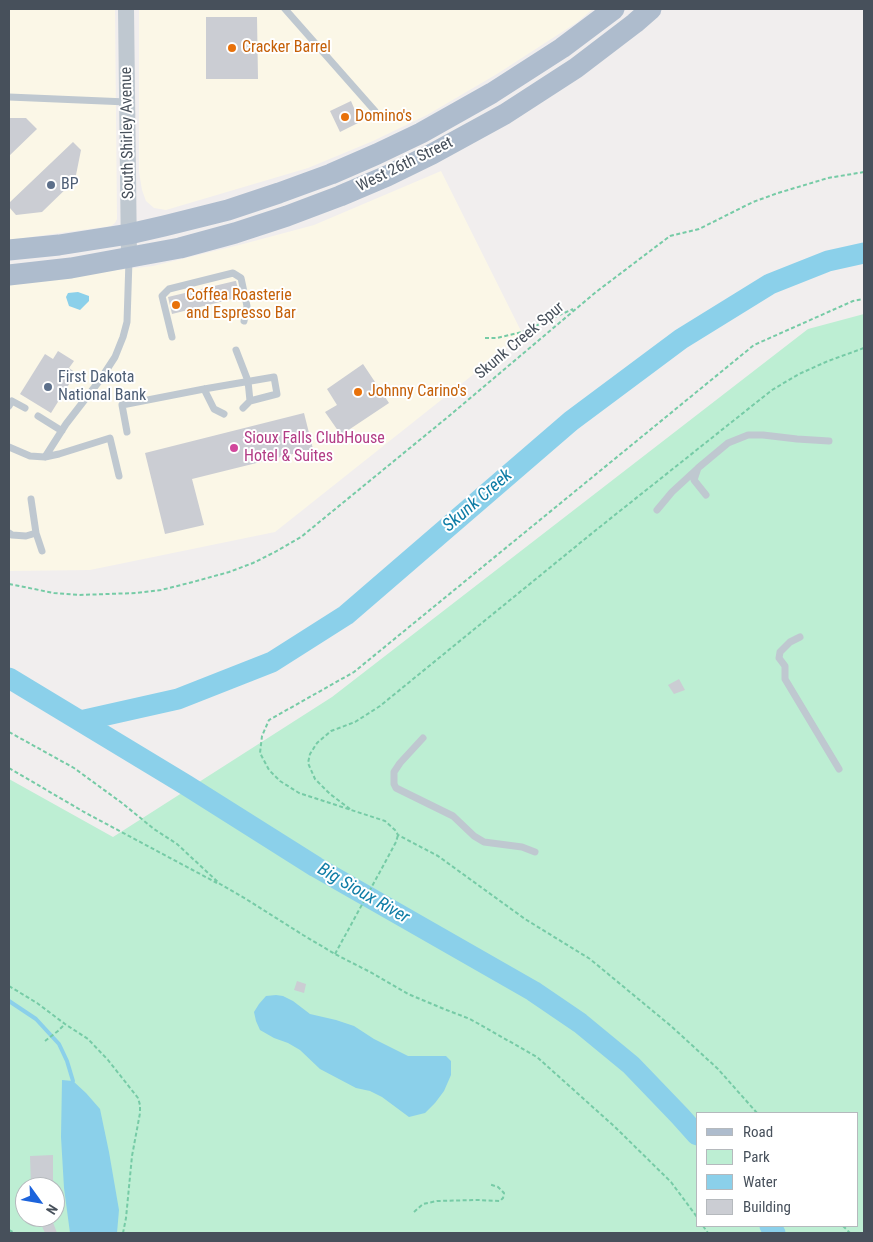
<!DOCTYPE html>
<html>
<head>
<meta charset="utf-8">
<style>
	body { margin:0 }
	#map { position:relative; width:873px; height:1242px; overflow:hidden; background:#f1eeee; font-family:"Roboto Condensed",sans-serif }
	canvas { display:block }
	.frame { position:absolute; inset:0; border:10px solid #47505b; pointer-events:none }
	.legend { position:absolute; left:696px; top:1112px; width:162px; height:115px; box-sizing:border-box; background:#fff; border:1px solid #b5b9bd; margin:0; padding:6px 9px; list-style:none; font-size:15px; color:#47505b }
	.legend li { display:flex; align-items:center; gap:10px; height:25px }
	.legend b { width:25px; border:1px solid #b5b9bd }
	.north { position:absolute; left:15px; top:1177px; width:50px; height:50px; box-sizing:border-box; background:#fff; border:1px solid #b5b9bd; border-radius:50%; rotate:122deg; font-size:14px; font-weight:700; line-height:20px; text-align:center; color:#47505b }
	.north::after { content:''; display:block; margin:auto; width:18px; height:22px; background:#1d64dc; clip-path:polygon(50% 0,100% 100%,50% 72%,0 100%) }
</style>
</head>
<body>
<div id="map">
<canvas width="873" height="1242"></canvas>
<div class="frame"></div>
<ul class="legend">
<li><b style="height:6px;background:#aebccd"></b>Road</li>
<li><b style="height:14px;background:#bdeed3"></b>Park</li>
<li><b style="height:14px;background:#8bd0ea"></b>Water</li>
<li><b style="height:14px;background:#cbcdd3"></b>Building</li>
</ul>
<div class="north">N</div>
</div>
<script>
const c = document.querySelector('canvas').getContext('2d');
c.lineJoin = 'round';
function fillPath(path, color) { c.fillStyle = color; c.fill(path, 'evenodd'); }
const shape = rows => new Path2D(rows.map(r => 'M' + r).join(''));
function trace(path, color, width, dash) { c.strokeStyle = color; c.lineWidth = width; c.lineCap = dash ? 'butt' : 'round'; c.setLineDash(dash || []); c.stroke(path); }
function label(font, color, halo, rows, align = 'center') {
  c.font = font + ' "Roboto Condensed",sans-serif'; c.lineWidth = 4; c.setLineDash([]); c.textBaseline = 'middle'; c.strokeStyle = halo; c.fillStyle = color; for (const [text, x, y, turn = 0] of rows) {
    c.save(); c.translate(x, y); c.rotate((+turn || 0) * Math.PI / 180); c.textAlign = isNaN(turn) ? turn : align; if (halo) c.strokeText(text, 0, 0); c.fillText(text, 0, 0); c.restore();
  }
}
fillPath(shape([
	[9,9,115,9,117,219,115,223,111,226,9,240],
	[139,9,593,9,576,23,497,74,427,115,373,141,308,168,166,210,154,208,146,201,142,190,139,172],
	[441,171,523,335,275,532,90,570,9,571,9,282,153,266,243,244,314,225]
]), '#fbf7e7');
fillPath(shape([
	[864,314,864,1233,9,1233,9,779,113,837,332,697,808,329],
	[697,1113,857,1113,857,1226,697,1226],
	[25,1187,55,1187,55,1217,25,1217]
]), '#bdeed3');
fillPath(shape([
	[78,292,89,296,89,301,80,310,69,306,66,297,68,293],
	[276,995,283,996,293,1001,310,1014,336,1020,354,1026,374,1039,408,1056,446,1056,451,1061,451,1075,444,1091,435,1103,425,1113,409,1117,382,1097,370,1091,356,1088,320,1069,300,1050,288,1043,274,1038,260,1030,256,1021,254,1012,259,1004,266,996],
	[62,1080,73,1081,86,1093,100,1109,109,1152,119,1210,117,1233,70,1233,64,1188,61,1137]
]), '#8bd0ea');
trace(shape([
	[9,1001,36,1019,59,1044,67,1061,73,1081]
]), '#8bd0ea', 4);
trace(shape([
	[9,678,186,785,316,867,533,991,580,1023,631,1065,680,1116,697,1135],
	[80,721,178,699,272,662,346,615,571,421,681,339,770,284,828,261,864,253],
	[770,1226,775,1233]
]), '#8bd0ea', 21);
fillPath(shape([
	[206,17,257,17,258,79,206,79],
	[351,101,360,122,340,132,330,111],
	[9,118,26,118,37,129,9,156],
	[73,142,81,150,75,180,42,212,16,215,9,207,9,203],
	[235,281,236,281,240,297,172,314,168,297],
	[58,351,74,361,69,368,76,373,51,413,20,394,45,354,53,359],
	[363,364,389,403,341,435,325,412,337,405,327,389],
	[304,413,313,449,192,479,204,525,165,534,145,453],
	[679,679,685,690,674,694,668,685],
	[297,981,306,984,304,993,294,990],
	[53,1155,53,1187,31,1187,30,1156],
	[51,1217,57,1233,45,1233,40,1222]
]), '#cbcdd3');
trace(shape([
	[485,338,497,338,522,332,573,309],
	[9,584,54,593,79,595,136,593,161,590,193,582,229,572,253,563,275,552,301,537,449,416,596,292,670,236,699,229,753,202,778,193,828,178,864,172],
	[9,732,74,768,122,803,154,829,177,844,220,884,246,899,303,935,335,954,372,973,408,994,444,1009,470,1019,537,1057,615,1127,671,1182,697,1217],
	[9,768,84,812,217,883],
	[350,809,330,794,315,779,308,763,310,754,317,743,331,731,355,722,380,706,596,530,772,390,799,374,828,361,864,348],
	[335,954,382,868,396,842,398,835],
	[9,986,37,1003,65,1024,88,1039,108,1060,138,1098,140,1105,140,1113,132,1156,126,1218,123,1233],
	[45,1041,58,1031,65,1024],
	[757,1113,718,1069,671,1026,590,959,525,919,438,856,398,835,395,830,385,821,299,793,280,781,269,770,260,753,262,736,269,720,354,672,754,345,853,301,864,299],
	[414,1212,423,1204,437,1201,477,1200,500,1201,503,1198,504,1193,498,1187,489,1184],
	[703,1226,708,1233],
	[843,1226,850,1233],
	[9,1230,15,1233]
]), '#76cba6', 2, [4, 2.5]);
trace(shape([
	[285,9,375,111],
	[9,97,127,102],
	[172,337,162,296,169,289,233,273,241,278,247,306,244,321],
	[236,350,248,381,250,401,243,408],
	[204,389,214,409,224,414],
	[9,406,12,401,25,408],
	[38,416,62,431],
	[127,432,122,405,204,389,274,377,277,394,250,401],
	[9,447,30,456,45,457,59,454,110,438,119,476],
	[45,457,66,424,100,380,115,357,123,337,127,322,129,260],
	[706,495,694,480,698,468,728,443,748,435,763,435,797,439,829,441],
	[657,510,672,492,697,469],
	[9,533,12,535,26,536,36,533,31,499],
	[36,533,42,551],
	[800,637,790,642,780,652,779,658,785,666,785,679,839,769],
	[423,738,400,763,394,772,394,784,396,788,453,816,474,836,484,842,522,847,535,852]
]), '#bfc8d0', 7);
trace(shape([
	[126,9,129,257]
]), '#bfc8d0', 16);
trace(shape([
	[9,250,59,245,129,234,164,226,228,210,279,193,331,174,377,154,421,133,492,93,562,48,614,9],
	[9,275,71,268,180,248,235,233,287,216,340,196,387,176,432,154,505,114,576,68,635,23,651,9]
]), '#aebccd', 21);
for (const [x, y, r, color] of [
	[232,48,5,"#e8710a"],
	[345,117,5,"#e8710a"],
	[51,185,5,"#5c6f8a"],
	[176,305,5,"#e8710a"],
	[48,387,5,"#5c6f8a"],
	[358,392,5,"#e8710a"],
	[234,448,5,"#d1479c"]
]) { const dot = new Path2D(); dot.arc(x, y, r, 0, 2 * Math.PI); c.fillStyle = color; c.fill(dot); trace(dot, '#fff', 2); }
label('16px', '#c56008', '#fff', [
	["Cracker Barrel",242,48],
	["Domino's",355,117],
	["Coffea Roasterie",186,296],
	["and Espresso Bar",186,314],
	["Johnny Carino's",368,392]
], 'left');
label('16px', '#47505b', '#fff', [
	["South Shirley Avenue",128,133,-91],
	["West 26th Street",405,165,-26],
	["Skunk Creek Spur",520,341,-40]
]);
label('16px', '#4e5e75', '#fff', [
	["BP",61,185],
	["First Dakota",58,378],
	["National Bank",58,396]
], 'left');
label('16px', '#b23c85', '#fff', [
	["Sioux Falls ClubHouse",244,439],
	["Hotel & Suites",244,457]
], 'left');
label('italic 18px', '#0f7da6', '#fff', [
	["Skunk Creek",478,501,-41],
	["Big Sioux River",363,894,30]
]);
</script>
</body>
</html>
